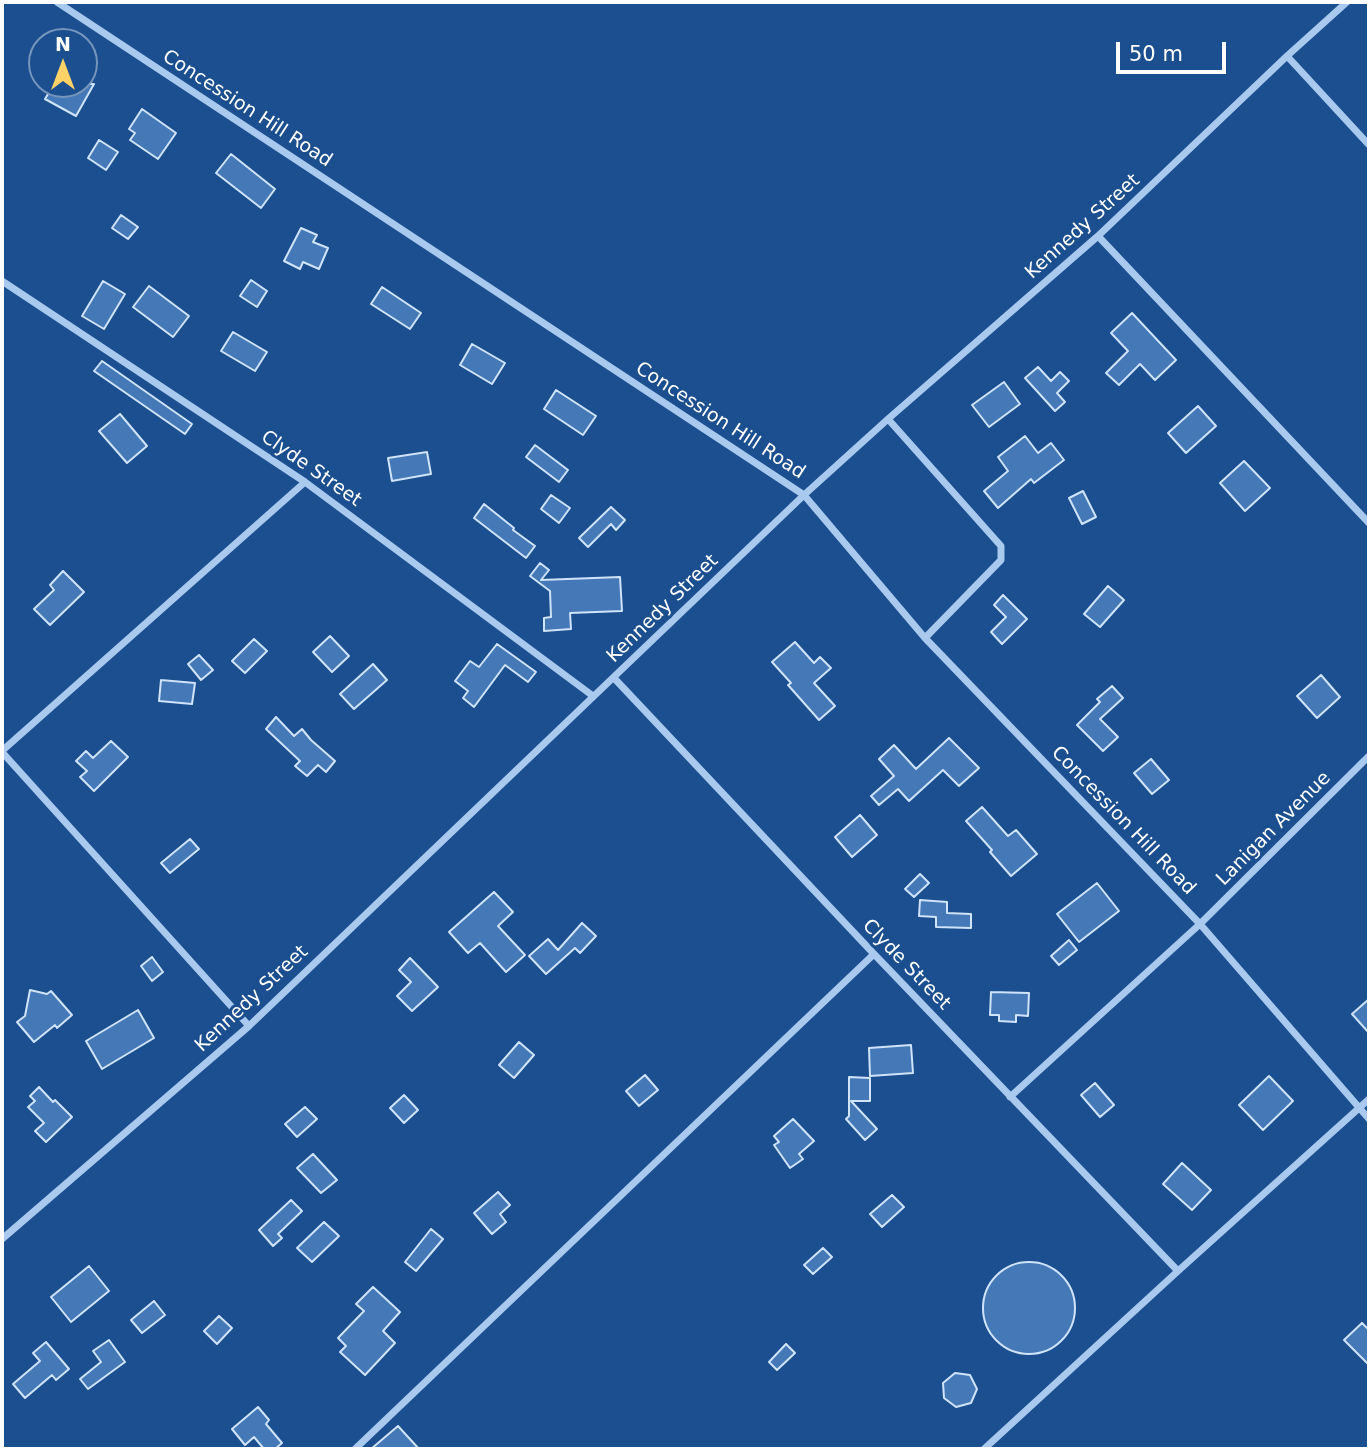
<!DOCTYPE html>
<html>
<head>
<meta charset="utf-8">
<style>
	body { margin:0 }
	#map { position:relative; width:1371px; height:1451px; overflow:hidden; background:#1b4f8f; font-family:"DejaVu Sans",sans-serif }
	canvas { display:block }
	.frame { position:absolute; inset:0; border:4px solid #fff; pointer-events:none }
	.north { position:absolute; left:28px; top:28px; width:70px; height:70px; box-sizing:border-box; background:#1b4f8f; border:2px solid #7695bc; border-radius:50%; rotate:0deg; font-size:19px; font-weight:700; line-height:28px; text-align:center; color:#fff }
	.north::after { content:''; display:block; margin:auto; width:24px; height:32px; background:#ffd166; clip-path:polygon(50% 0,100% 100%,50% 72%,0 100%) }
	.scale { position:absolute; left:1116px; top:42px; width:110px; height:32px; box-sizing:border-box; border:4px solid #fff; border-top:0; padding-left:9px; font-size:21px; line-height:24px; white-space:nowrap; color:#fff; -webkit-text-stroke:5px #1b4f8f; paint-order:stroke }
</style>
</head>
<body>
<div id="map">
<canvas width="1371" height="1451"></canvas>
<div class="frame"></div>
<div class="north">N</div>
<div class="scale">50 m</div>
</div>
<script>
const c = document.querySelector('canvas').getContext('2d');
c.lineJoin = 'round';
function fillPath(path, color) { c.fillStyle = color; c.fill(path, 'evenodd'); }
const shape = rows => new Path2D(rows.map(r => 'M' + r).join(''));
function trace(path, color, width, dash) { c.strokeStyle = color; c.lineWidth = width; c.lineCap = dash ? 'butt' : 'round'; c.setLineDash(dash || []); c.stroke(path); }
function label(font, color, halo, rows, align = 'center') {
  c.font = font + ' "DejaVu Sans",sans-serif'; c.lineWidth = 6; c.setLineDash([]); c.textBaseline = 'middle'; c.strokeStyle = halo; c.fillStyle = color; for (const [text, x, y, turn = 0] of rows) {
    c.save(); c.translate(x, y); c.rotate((+turn || 0) * Math.PI / 180); c.textAlign = isNaN(turn) ? turn : align; if (halo) c.strokeText(text, 0, 0); c.fillText(text, 0, 0); c.restore();
  }
}
const building = shape([
	[54,84,94,84,76,116,45,99,54,84],
	[142,109,176,133,158,159,130,140,135,133,129,129,142,109],
	[99,140,118,152,106,170,88,158,99,140],
	[231,154,275,189,261,208,216,173,231,154],
	[121,215,138,227,128,239,112,228,121,215],
	[301,228,317,235,313,242,328,248,319,269,303,262,300,269,284,261,301,228],
	[251,280,267,291,257,307,240,296,251,280],
	[103,281,125,294,104,329,82,316,103,281],
	[149,286,189,316,173,337,133,307,149,286],
	[382,287,421,313,410,329,371,304,382,287],
	[1132,313,1176,360,1155,380,1140,364,1119,385,1106,373,1128,351,1111,333,1132,313],
	[233,332,267,352,255,371,221,351,233,332],
	[472,344,505,363,492,384,460,365,472,344],
	[102,361,192,424,185,434,94,371,102,361],
	[1038,367,1051,381,1060,372,1069,381,1057,393,1065,402,1055,411,1025,378,1038,367],
	[1004,382,1020,404,989,427,972,405,1004,382],
	[556,390,596,416,583,435,544,409,556,390],
	[1198,406,1216,426,1186,453,1168,433,1198,406],
	[120,414,147,446,127,463,99,431,120,414],
	[1025,436,1038,453,1051,443,1064,460,1034,483,1031,479,998,508,984,491,1008,471,998,457,1025,436],
	[535,445,568,470,559,482,526,457,535,445],
	[427,452,431,474,392,481,388,458,427,452],
	[1244,461,1270,488,1245,511,1220,483,1244,461],
	[1083,491,1096,517,1082,524,1069,498,1083,491],
	[551,495,570,508,559,523,541,509,551,495],
	[484,504,514,528,513,530,535,546,526,558,474,518,484,504],
	[611,507,625,520,616,530,611,524,588,547,579,538,611,507],
	[540,563,549,570,541,580,620,577,622,611,570,613,571,629,544,631,544,618,551,617,550,591,530,576,540,563],
	[63,571,84,592,50,625,34,609,54,590,50,585,63,571],
	[1108,586,1124,600,1100,627,1084,614,1108,586],
	[1003,595,1027,619,1002,644,991,632,1006,617,994,605,1003,595],
	[330,636,349,656,332,672,313,652,330,636],
	[254,639,267,651,245,673,232,661,254,639],
	[795,642,814,663,820,657,831,668,814,683,835,706,819,720,788,685,791,683,772,662,795,642],
	[497,644,536,672,528,682,505,665,474,707,463,698,468,691,455,681,470,661,479,667,497,644],
	[199,655,213,670,201,680,188,664,199,655],
	[373,664,387,680,354,709,340,694,373,664],
	[1321,675,1340,697,1317,718,1297,696,1321,675],
	[161,680,195,683,192,704,159,701,161,680],
	[1112,686,1123,698,1100,719,1118,737,1103,751,1077,725,1100,702,1097,699,1112,686],
	[276,717,294,736,302,729,311,740,335,761,326,772,318,765,307,776,295,766,300,761,266,729,276,717],
	[949,738,979,768,959,786,943,770,909,801,898,789,879,805,871,796,894,776,879,759,894,745,916,769,949,738],
	[111,741,128,757,94,791,80,777,87,771,76,761,86,751,93,758,111,741],
	[1151,759,1169,780,1152,794,1134,773,1151,759],
	[982,807,1008,836,1016,830,1037,854,1011,876,990,852,992,850,966,821,982,807],
	[860,815,877,835,852,857,835,837,860,815],
	[190,839,199,849,170,873,161,863,190,839],
	[920,874,929,883,914,897,905,889,920,874],
	[1097,883,1119,911,1079,942,1057,914,1097,883],
	[494,892,513,912,498,926,525,955,506,972,480,943,468,953,449,932,494,892],
	[920,900,947,902,947,913,971,914,971,928,936,927,936,917,919,916,920,900],
	[582,923,596,936,580,953,575,948,546,974,529,956,548,939,558,950,582,923],
	[1069,940,1077,950,1059,965,1051,956,1069,940],
	[152,957,163,972,152,981,141,966,152,957],
	[410,958,438,987,412,1011,397,996,411,982,399,970,410,958],
	[30,990,47,994,51,991,72,1015,57,1028,55,1025,34,1042,17,1022,25,1016,30,990],
	[991,992,1029,993,1028,1016,1016,1015,1016,1022,999,1021,999,1015,990,1015,991,992],
	[1369,999,1369,1033,1352,1014,1369,999],
	[138,1010,154,1038,102,1069,86,1041,138,1010],
	[519,1042,534,1055,514,1078,499,1065,519,1042],
	[911,1045,913,1073,870,1076,869,1048,911,1045],
	[645,1075,658,1090,639,1106,626,1091,645,1075],
	[1269,1076,1293,1101,1263,1130,1239,1105,1269,1076],
	[849,1077,870,1078,870,1101,851,1101,877,1129,865,1140,846,1119,849,1116,849,1077],
	[1095,1083,1114,1105,1100,1117,1081,1095,1095,1083],
	[39,1087,53,1102,55,1100,72,1117,46,1142,35,1131,44,1123,28,1107,35,1101,30,1096,39,1087],
	[404,1095,418,1110,404,1123,390,1108,404,1095],
	[305,1107,317,1119,297,1137,285,1124,305,1107],
	[793,1119,814,1141,799,1154,803,1159,790,1168,774,1145,779,1142,774,1136,793,1119],
	[313,1154,337,1180,321,1193,297,1168,313,1154],
	[1182,1163,1211,1190,1192,1210,1163,1184,1182,1163],
	[498,1192,510,1205,500,1214,506,1222,492,1234,474,1213,498,1192],
	[892,1195,904,1207,882,1227,870,1214,892,1195],
	[291,1200,302,1211,278,1234,282,1238,273,1246,259,1230,291,1200],
	[324,1222,339,1236,312,1262,297,1248,324,1222],
	[431,1229,443,1239,416,1271,405,1262,431,1229],
	[823,1248,832,1257,813,1274,804,1265,823,1248],
	'983 1308a46 46 0 1 1 92 0a46 46 0 1 1-92 0Z',
	[89,1266,109,1291,71,1322,51,1297,89,1266],
	[373,1287,400,1312,383,1331,395,1343,365,1375,340,1352,346,1346,338,1338,364,1311,356,1304,373,1287],
	[154,1301,165,1315,142,1333,131,1320,154,1301],
	[219,1316,232,1328,217,1344,204,1331,219,1316],
	[1362,1323,1369,1330,1369,1365,1344,1340,1362,1323],
	[109,1340,125,1362,88,1389,80,1379,101,1362,93,1351,109,1340],
	[46,1342,69,1369,56,1380,52,1375,25,1398,13,1384,40,1361,33,1353,46,1342],
	[786,1344,795,1353,777,1370,769,1362,786,1344],
	[955,1373,970,1375,977,1389,971,1403,956,1407,944,1398,943,1383,955,1373],
	[258,1407,269,1420,266,1424,282,1443,275,1449,264,1449,254,1437,245,1445,232,1429,258,1407],
	[398,1426,419,1449,371,1449,398,1426]
]);
fillPath(building, '#4478b7');
trace(building, '#cfe3fa', 2);
trace(shape([
	[57,2,804,495,925,638,1200,924,1369,1119],
	[1287,56,1369,145],
	[1098,236,1369,523],
	[2,281,305,482,593,696],
	[888,419,1001,546,1001,560,925,638],
	[614,678,874,954,1178,1271],
	[2,751,305,482],
	[2,752,249,1026],
	[1010,1097,1200,924,1369,756],
	[2,1239,249,1026,804,495,888,419,1098,236,1287,56,1347,2],
	[355,1449,874,954],
	[984,1449,1178,1271,1369,1099]
]), '#a9c9ee', 7);
label('19px', '#fff', '#1b4f8f', [
	["Concession Hill Road",247,109,33],
	["Kennedy Street",1083,227,-42],
	["Concession Hill Road",720,421,33],
	["Clyde Street",311,469,35],
	["Kennedy Street",663,609,-44],
	["Concession Hill Road",1123,821,46],
	["Lanigan Avenue",1274,829,-45],
	["Clyde Street",906,965,46],
	["Kennedy Street",252,999,-43]
]);
</script>
</body>
</html>
